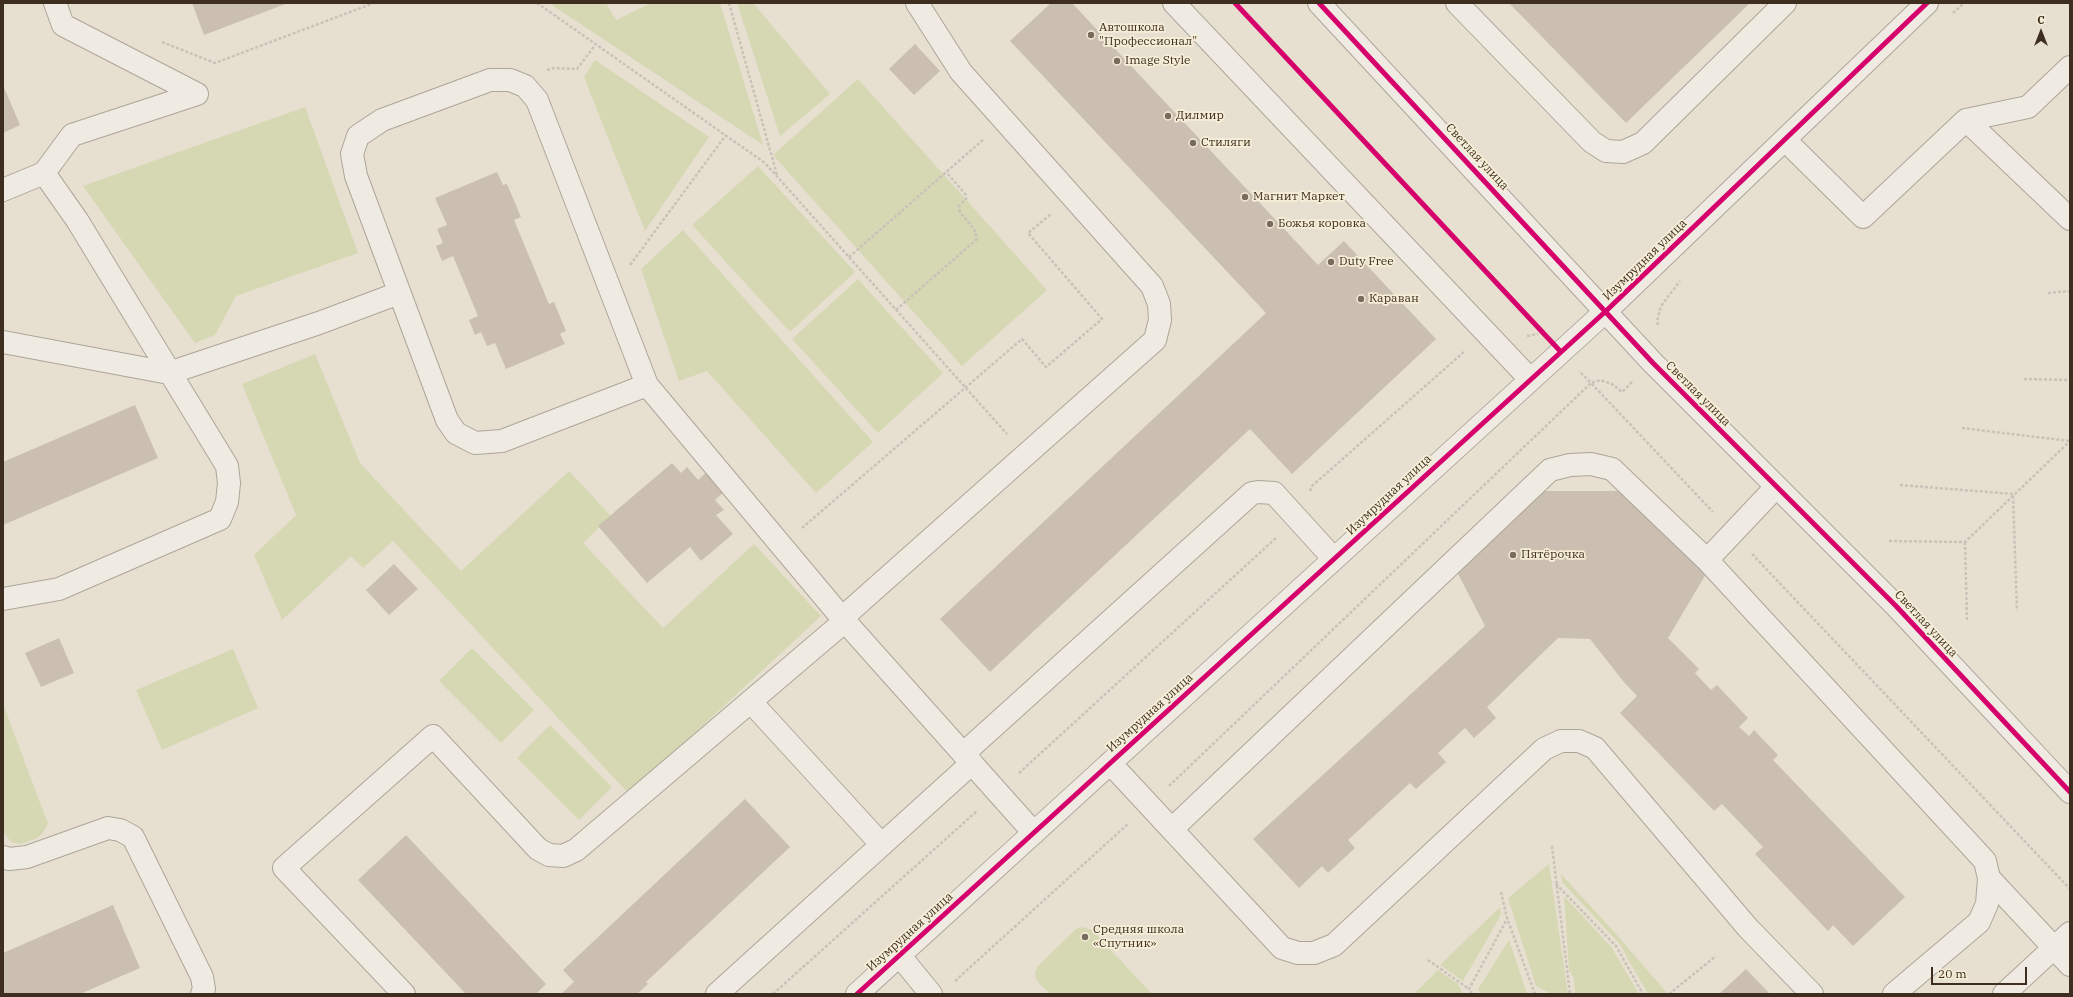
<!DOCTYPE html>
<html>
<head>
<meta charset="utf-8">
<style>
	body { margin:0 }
	#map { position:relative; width:2073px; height:997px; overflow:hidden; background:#e7e0d1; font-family:"IBM Plex Serif",serif }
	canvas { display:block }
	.frame { position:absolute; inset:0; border:4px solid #3d2e20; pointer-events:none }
	.north { position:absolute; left:2021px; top:12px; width:40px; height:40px; -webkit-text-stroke:3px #f7eed8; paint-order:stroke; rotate:0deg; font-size:11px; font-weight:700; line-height:16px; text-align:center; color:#3d2e20 }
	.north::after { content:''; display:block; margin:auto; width:14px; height:18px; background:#3d2e20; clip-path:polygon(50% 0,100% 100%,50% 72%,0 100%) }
	.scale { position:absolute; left:1931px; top:967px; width:96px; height:18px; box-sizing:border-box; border:2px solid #3d2e20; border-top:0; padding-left:5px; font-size:12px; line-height:14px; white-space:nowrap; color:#3d2e20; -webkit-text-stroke:3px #f7eed8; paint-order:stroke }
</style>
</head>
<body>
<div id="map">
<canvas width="2073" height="997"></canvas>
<div class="frame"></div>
<div class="north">С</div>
<div class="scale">20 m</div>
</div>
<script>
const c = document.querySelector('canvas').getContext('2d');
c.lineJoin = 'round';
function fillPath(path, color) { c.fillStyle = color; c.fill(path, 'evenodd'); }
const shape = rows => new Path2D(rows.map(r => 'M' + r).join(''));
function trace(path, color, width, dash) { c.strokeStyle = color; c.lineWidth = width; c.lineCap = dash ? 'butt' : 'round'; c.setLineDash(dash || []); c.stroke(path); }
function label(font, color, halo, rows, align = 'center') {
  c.font = font + ' "IBM Plex Serif",serif'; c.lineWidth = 3.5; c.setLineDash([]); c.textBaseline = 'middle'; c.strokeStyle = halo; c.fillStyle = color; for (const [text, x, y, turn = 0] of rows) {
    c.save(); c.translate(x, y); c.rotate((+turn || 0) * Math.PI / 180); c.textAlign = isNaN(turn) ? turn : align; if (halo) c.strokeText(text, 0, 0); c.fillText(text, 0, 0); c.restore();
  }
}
fillPath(shape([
	[549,3,606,3,616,20,651,3,720,3,763,145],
	[737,3,753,3,830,94,780,136],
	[595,60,709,137,645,231,584,77],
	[858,79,1047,290,962,366,773,155],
	[305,107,358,253,236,296,215,335,195,343,83,186],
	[758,166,855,272,790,332,692,225],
	[683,230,873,442,816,493,707,371,679,381,641,269],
	[858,279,943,373,878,433,792,339],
	[315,354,360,463,461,571,569,471,611,516,583,543,663,628,754,544,821,616,629,794,393,541,363,568,351,556,282,620,254,555,296,515,242,384],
	[472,648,534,710,501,743,439,681],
	[233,649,258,708,162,750,136,690],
	[3,704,48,824,42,834,35,839,20,844,11,842,3,831],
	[550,725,612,787,579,820,517,758],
	[1549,864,1568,994,1552,994,1536,986,1508,898],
	[1561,874,1617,935,1667,993,1648,994,1619,943,1562,882],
	[1564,896,1612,948,1639,994,1575,994,1574,979,1569,970],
	[1500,907,1501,913,1497,922,1463,981,1440,965],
	[1083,927,1092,930,1152,994,1050,994,1037,981,1035,973,1038,966,1076,929],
	[1509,940,1527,994,1481,994,1478,989],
	[1438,970,1458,984,1463,994,1414,994]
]), '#d6d7b3');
fillPath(shape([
	[192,3,288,3,204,35],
	[1051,3,1072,3,1318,265,1344,241,1436,339,1292,474,1250,429,990,672,940,619,1266,313,1010,41],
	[1509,3,1750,3,1626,123],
	[915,44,940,71,914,95,889,69],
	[3,85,20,125,3,133],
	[497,172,503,185,507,184,521,217,514,220,549,304,554,302,566,331,560,334,565,344,506,369,495,343,487,346,481,332,475,335,469,320,478,316,453,256,442,261,436,246,443,243,437,229,447,225,435,198],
	[135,405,158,458,3,525,3,462],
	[672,463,681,473,687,467,698,480,708,471,725,491,715,500,724,510,716,515,733,534,701,561,690,547,647,583,598,526],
	[1544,491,1627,491,1706,574,1668,638,1699,669,1695,673,1711,690,1717,685,1748,718,1739,727,1749,736,1754,730,1778,755,1773,760,1905,897,1853,946,1833,925,1828,931,1755,854,1763,847,1722,804,1714,811,1620,713,1637,696,1623,681,1590,639,1558,638,1487,707,1496,718,1474,738,1465,728,1438,753,1446,762,1416,789,1410,783,1348,840,1355,848,1328,873,1322,866,1299,888,1253,839,1485,626,1454,566],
	[394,564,418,589,389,615,366,590],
	[59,638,74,673,41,687,25,653],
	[745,799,790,847,646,982,648,984,637,994,561,994,574,982,563,970],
	[406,835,546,984,536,994,466,994,358,880],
	[113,905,140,968,80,994,3,994,3,953],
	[1746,969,1770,994,1719,994]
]), '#cbbfb2');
const minor = shape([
	[917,3,961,72,1152,286,1159,304,1160,320,1155,340,842,618,1034,833],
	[1174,3,1530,379],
	[1319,3,1653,363,1896,606,2070,792],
	[1457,3,1592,142,1606,151,1623,152,1643,143,1785,3],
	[2070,67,2028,107,1966,120,2070,219],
	[1785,140,1863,217,1966,120],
	[3,190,44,173,72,135,197,94,63,25,55,3],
	[3,342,169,373,319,323,399,293],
	[647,385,502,441,475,443,456,433,447,420,356,176,352,154,358,136,382,120,490,80,510,80,525,86,537,100,647,385,842,618],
	[1776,487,1707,560,1985,861,1989,878,1987,904,1979,922,1894,994],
	[3,599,59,589,220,519,227,502,229,483,227,466,77,220,44,173],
	[751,702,882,845],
	[963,754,1252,493,1258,492,1274,493,1334,559],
	[1110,763,1282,948,1298,953,1314,953,1334,945,1544,749,1561,741,1579,741,1595,748,1748,928,1812,994],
	[1172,829,1550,470,1570,465,1591,464,1612,469,1707,560],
	[3,857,9,859,27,857,108,828,120,830,133,837,202,977,204,989,202,994],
	[1989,878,2070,965],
	[899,955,931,994],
	[404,994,284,868,433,736,538,849,549,855,563,856,576,850,845,621],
	[717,994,972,763],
	[857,994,1606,311,1927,3],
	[2004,994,2070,933]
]);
trace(minor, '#ada599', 24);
trace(shape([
	[537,3,765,163,1007,434],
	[729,3,777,175],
	[1235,3,1542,331],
	[1953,13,1964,3],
	[162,42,215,63,374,3],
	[547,70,554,68,577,69,596,44],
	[849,257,984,139],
	[630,265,726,135],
	[2048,293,2070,291],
	[896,310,977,239,974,229,960,212,959,206,966,199,966,195,946,172],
	[1658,325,1657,321,1661,306,1680,281],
	[1527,336,1538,334],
	[2024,379,2070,380],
	[1632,382,1622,392,1612,384,1600,380,1591,383,1713,512],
	[1962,428,2070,441],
	[1900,485,2013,494,2017,611],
	[1310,491,1312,486,1465,351],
	[802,528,1022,339,1046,367,1102,319,1028,233,1051,214],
	[1889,541,1965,542,2070,441],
	[1965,542,1967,620],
	[1752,554,2070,889],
	[1019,773,1276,538],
	[1169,786,1591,383,1579,371],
	[1552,846,1570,994],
	[1556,884,1616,946,1643,994],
	[1501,892,1507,918,1535,994],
	[1428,960,1469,989],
	[955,981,1129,823],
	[773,994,977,811],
	[1472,994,1469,989,1507,919],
	[1669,994,1716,956]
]), '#c8c2b9', 2.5, [3, 2]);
trace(minor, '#efebe3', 22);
trace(shape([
	[1235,3,1561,352],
	[1319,3,1653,363,1896,606,2070,792],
	[857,994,1606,311,1927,3]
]), '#d6006c', 5);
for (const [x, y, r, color] of [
	[1091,35,4,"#786c5e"],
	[1117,61,4,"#786c5e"],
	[1168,116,4,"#786c5e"],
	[1193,143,4,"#786c5e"],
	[1245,197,4,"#786c5e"],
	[1270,224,4,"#786c5e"],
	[1331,262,4,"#786c5e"],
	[1361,299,4,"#786c5e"],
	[1513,555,4,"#786c5e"],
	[1085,937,4,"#786c5e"]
]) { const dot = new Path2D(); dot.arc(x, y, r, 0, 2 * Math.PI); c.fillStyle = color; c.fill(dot); trace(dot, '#f7eed8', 1.5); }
label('12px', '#3d2e20', '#f7eed8', [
	["Автошкола",1099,28],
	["\"Профессионал\"",1099,42],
	["Image Style",1125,61],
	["Дилмир",1176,116],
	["Стиляги",1201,143],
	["Магнит Маркет",1253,197],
	["Божья коровка",1278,224],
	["Duty Free",1339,262],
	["Караван",1369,299],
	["Пятёрочка",1521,555],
	["Средняя школа",1093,930],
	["«Спутник»",1093,944]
], 'left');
label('12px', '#3d2e20', '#f7eed8', [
	["Светлая улица",1477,157,47],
	["Изумрудная улица",1645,260,-44],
	["Светлая улица",1698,394,45],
	["Изумрудная улица",1389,495,-43],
	["Светлая улица",1926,624,47],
	["Изумрудная улица",1150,713,-42],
	["Изумрудная улица",910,932,-42]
]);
</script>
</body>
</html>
